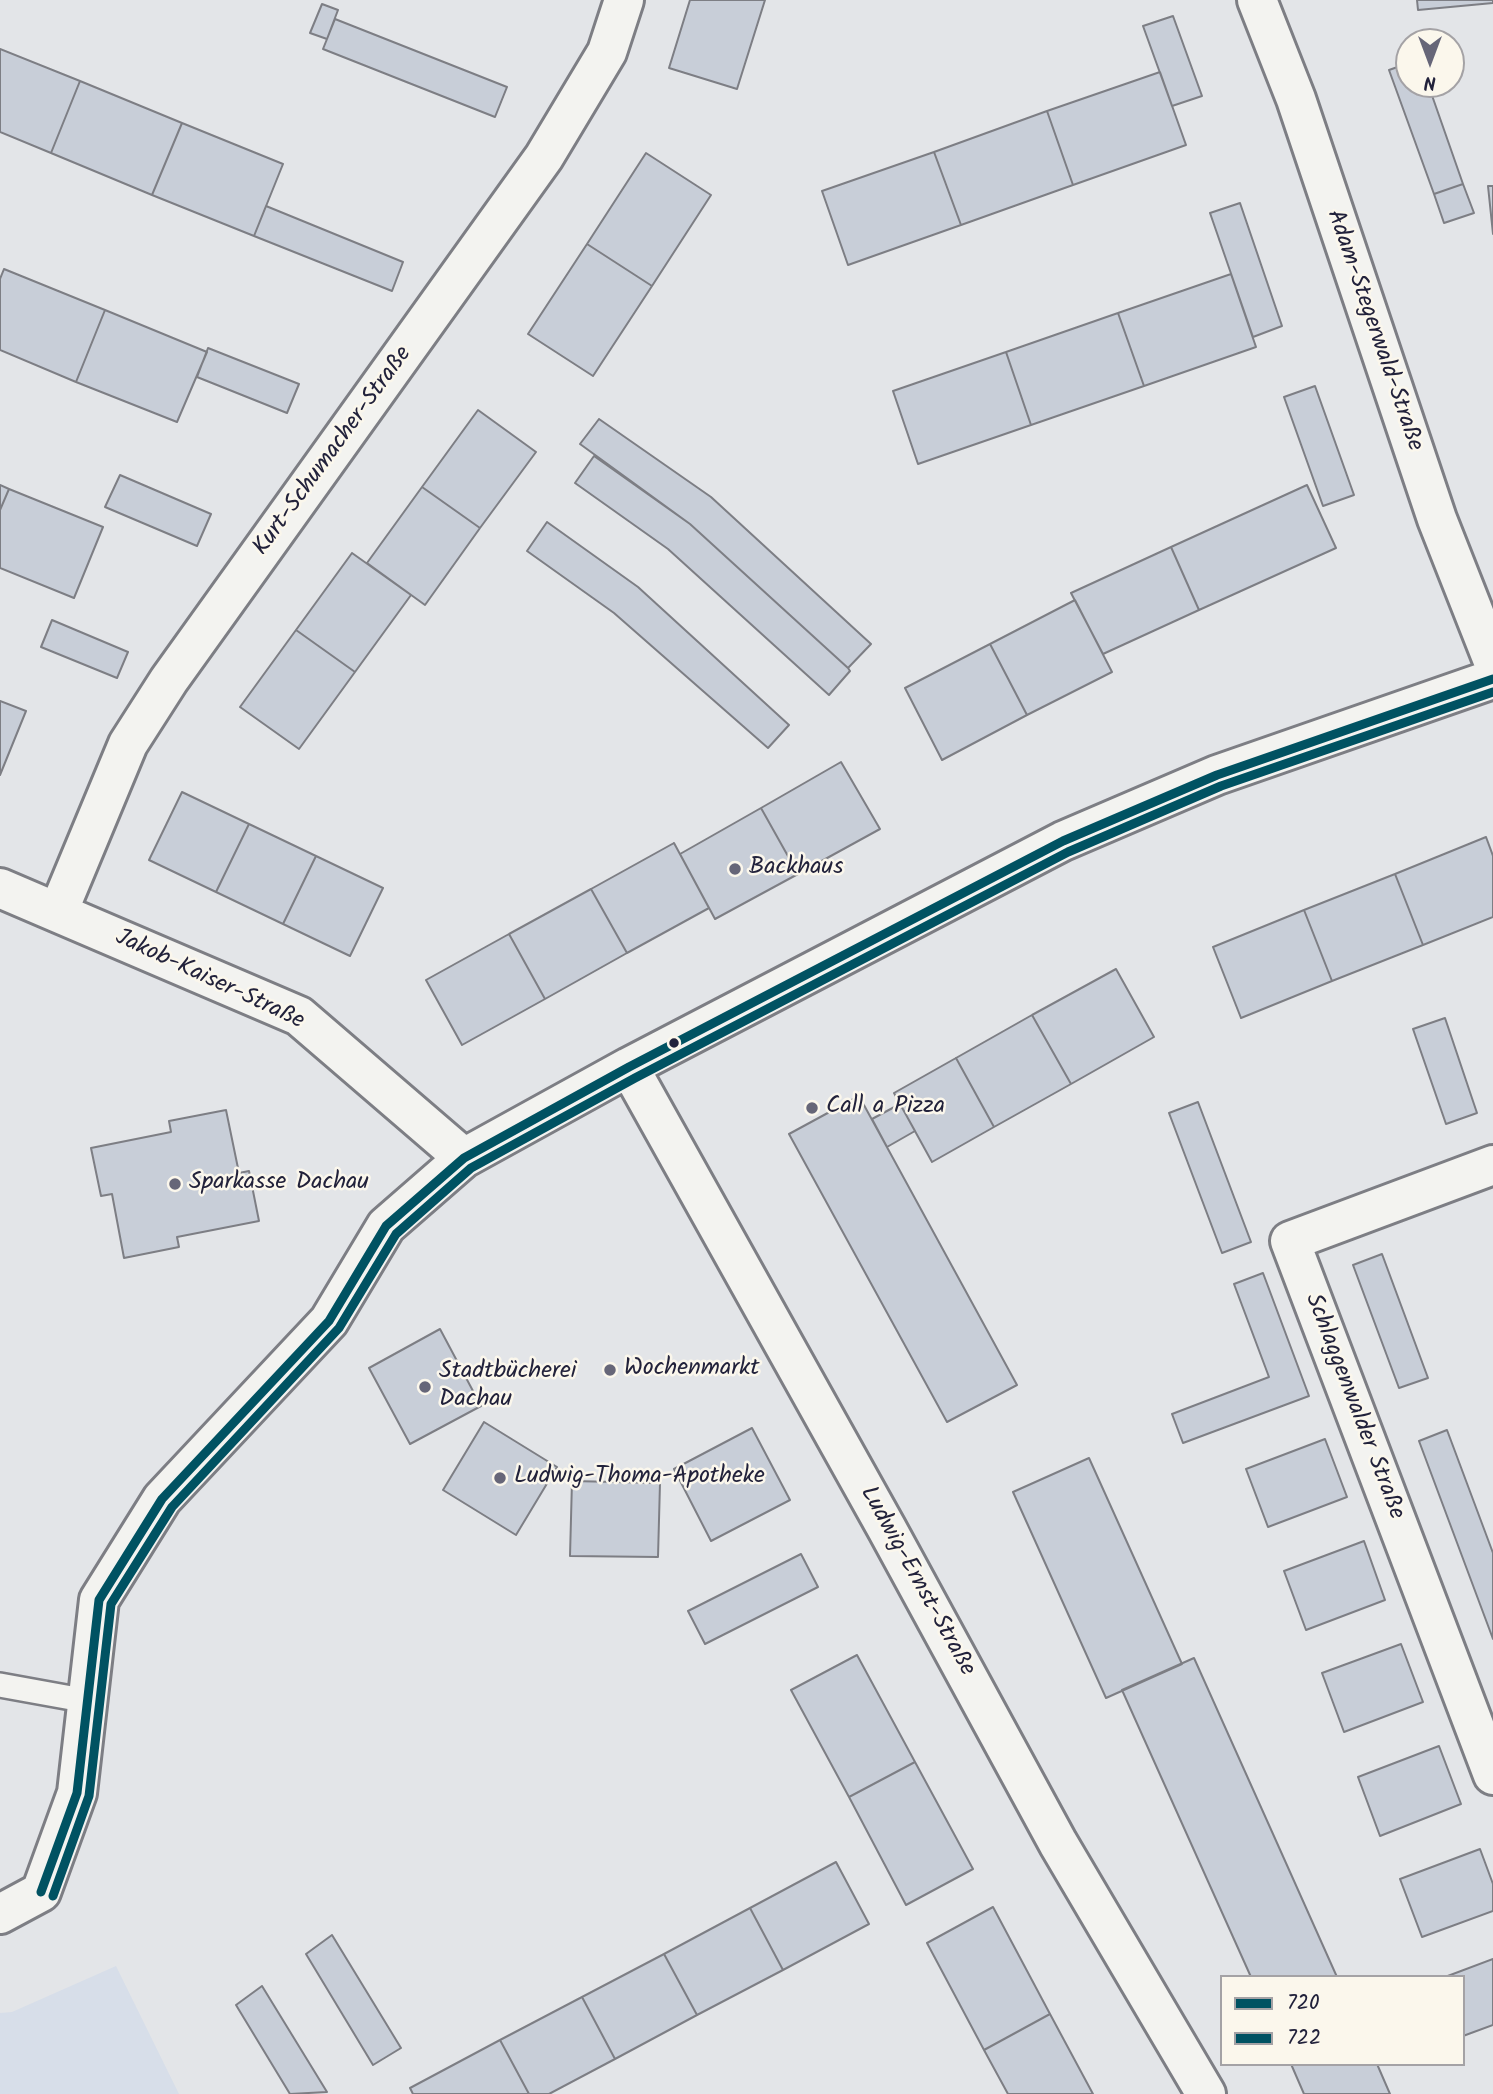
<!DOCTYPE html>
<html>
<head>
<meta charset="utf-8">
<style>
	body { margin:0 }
	#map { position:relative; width:1493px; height:2094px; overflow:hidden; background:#e3e5e8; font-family:Kalam,sans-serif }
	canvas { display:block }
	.legend { position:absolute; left:1220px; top:1975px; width:245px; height:91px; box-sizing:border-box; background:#fbf7ec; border:2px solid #a4a2a5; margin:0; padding:9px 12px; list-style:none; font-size:21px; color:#22223b }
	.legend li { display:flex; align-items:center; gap:14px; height:35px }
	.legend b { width:35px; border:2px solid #a4a2a5 }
	.north { position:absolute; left:1395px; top:28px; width:70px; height:70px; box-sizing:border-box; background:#fbf7ec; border:2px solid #a4a2a5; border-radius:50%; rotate:180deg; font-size:19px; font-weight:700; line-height:28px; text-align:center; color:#22223b }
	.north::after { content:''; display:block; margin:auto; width:24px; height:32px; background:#666678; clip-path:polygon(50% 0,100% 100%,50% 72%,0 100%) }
</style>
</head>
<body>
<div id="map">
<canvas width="1493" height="2094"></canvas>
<ul class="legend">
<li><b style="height:9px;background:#005262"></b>720</li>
<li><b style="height:9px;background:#005262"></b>722</li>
</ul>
<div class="north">N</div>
</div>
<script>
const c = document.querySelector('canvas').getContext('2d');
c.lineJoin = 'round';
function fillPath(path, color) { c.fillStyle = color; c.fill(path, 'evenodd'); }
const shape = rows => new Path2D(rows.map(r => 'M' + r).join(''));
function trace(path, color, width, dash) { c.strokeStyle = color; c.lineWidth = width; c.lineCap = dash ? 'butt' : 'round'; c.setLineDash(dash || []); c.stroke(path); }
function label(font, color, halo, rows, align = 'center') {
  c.font = font + ' Kalam,sans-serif'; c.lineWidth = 5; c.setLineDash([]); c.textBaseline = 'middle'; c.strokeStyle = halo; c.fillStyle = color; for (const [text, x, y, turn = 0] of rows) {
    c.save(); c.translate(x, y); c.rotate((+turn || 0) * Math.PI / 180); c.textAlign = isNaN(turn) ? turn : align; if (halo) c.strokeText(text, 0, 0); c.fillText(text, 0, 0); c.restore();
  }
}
fillPath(shape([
	[116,1966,179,2094,0,2094,0,2013,12,2012]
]), '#d7dee9');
const building = shape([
	[690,0,765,0,737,89,669,68,690,0],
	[1417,0,1493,0,1493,3,1418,10,1417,0],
	[322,4,338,10,327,39,310,33,322,4],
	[1173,16,1202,96,1172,106,1143,26,1173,16],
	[335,19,507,87,495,117,323,49,335,19],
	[0,49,80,81,51,153,0,132,0,49],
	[1409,63,1409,84,1428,84,1463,184,1434,194,1389,70,1409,63],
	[1160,72,1186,145,1073,185,1047,111,1160,72],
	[80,81,182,123,152,195,51,153,80,81],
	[1047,111,1073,185,961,225,934,152,1047,111],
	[182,123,283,164,254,236,152,195,182,123],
	[934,152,961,225,848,265,822,191,934,152],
	[646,153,711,195,652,286,587,244,646,153],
	[1463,184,1474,213,1444,223,1434,194,1463,184],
	[1488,186,1493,186,1493,234,1488,186],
	[1240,203,1282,326,1253,337,1210,213,1240,203],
	[266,206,403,262,392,291,254,236,266,206],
	[587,244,652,286,593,376,528,334,587,244],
	[4,269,105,310,76,382,0,350,0,279,4,269],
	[1231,274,1256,347,1144,386,1118,313,1231,274],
	[105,310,207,352,177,422,76,382,105,310],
	[1118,313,1144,386,1031,425,1006,352,1118,313],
	[208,348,299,384,287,413,197,377,208,348],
	[1006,352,1031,425,918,464,893,391,1006,352],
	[1315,386,1354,495,1323,506,1284,397,1315,386],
	[478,410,536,452,480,528,422,487,478,410],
	[599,419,711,497,871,644,848,668,690,524,580,444,599,419],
	[594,456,690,524,848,668,850,671,829,695,668,549,575,483,594,456],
	[120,475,211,514,197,546,105,507,120,475],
	[0,485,9,489,0,510,0,485],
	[1307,485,1336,548,1199,610,1171,547,1307,485],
	[422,487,480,528,425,605,367,563,422,487],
	[9,489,103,527,74,598,0,568,0,510,9,489],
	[547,522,638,587,789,725,768,748,614,613,527,551,547,522],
	[1171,547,1199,610,1103,654,1071,593,1171,547],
	[352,553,411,595,355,672,296,630,352,553],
	[1075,600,1112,672,1027,715,990,644,1075,600],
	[52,620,128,652,117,678,41,647,52,620],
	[296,630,355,672,299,749,240,707,296,630],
	[990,644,1027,715,942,760,905,688,990,644],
	[0,701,26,711,0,775,0,701],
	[841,762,880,829,798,874,761,808,841,762],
	[182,792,249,824,216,892,149,860,182,792],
	[761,808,798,874,715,919,680,854,761,808],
	[249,824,316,856,283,924,216,892,249,824],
	[1486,837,1493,856,1493,917,1423,945,1395,874,1486,837],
	[674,843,709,908,627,953,591,889,674,843],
	[316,856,383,888,350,956,283,924,316,856],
	[1395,874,1423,945,1332,981,1304,910,1395,874],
	[591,889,627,953,545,999,509,934,591,889],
	[1304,910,1332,981,1241,1018,1213,947,1304,910],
	[509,934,545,999,462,1045,426,980,509,934],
	[1116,969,1154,1037,1071,1084,1032,1015,1116,969],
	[1032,1015,1071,1084,994,1127,956,1058,1032,1015],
	[1445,1018,1477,1113,1446,1124,1413,1029,1445,1018],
	[956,1058,994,1127,932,1162,894,1093,956,1058],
	[859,1096,1017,1385,947,1422,789,1134,859,1096],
	[1198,1102,1251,1242,1222,1253,1169,1113,1198,1102],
	[900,1104,915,1131,887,1147,872,1119,900,1104],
	[226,1110,239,1173,249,1171,259,1221,177,1237,179,1247,124,1258,112,1194,101,1196,91,1148,171,1132,169,1121,226,1110],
	[1382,1254,1428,1378,1399,1388,1353,1265,1382,1254],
	[1263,1273,1309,1396,1183,1443,1172,1414,1269,1377,1234,1284,1263,1273],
	[440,1329,481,1406,410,1444,369,1368,440,1329],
	[484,1422,557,1467,516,1535,443,1490,484,1422],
	[752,1428,790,1500,711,1541,674,1469,752,1428],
	[1447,1430,1493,1553,1493,1639,1419,1441,1447,1430],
	[1325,1439,1347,1497,1268,1527,1246,1469,1325,1439],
	[1089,1458,1182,1664,1106,1698,1013,1492,1089,1458],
	[572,1481,660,1483,658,1557,570,1556,572,1481],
	[1364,1541,1385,1600,1306,1630,1284,1571,1364,1541],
	[801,1554,818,1587,705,1644,688,1611,801,1554],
	[1401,1644,1423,1702,1344,1732,1322,1673,1401,1644],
	[857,1655,915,1762,849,1797,791,1690,857,1655],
	[1194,1658,1273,1834,1337,1977,1251,1977,1122,1690,1194,1658],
	[1439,1746,1461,1804,1380,1836,1358,1777,1439,1746],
	[915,1762,973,1869,906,1905,849,1797,915,1762],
	[1480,1849,1493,1884,1493,1911,1422,1937,1400,1879,1480,1849],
	[836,1862,869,1924,783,1970,750,1908,836,1862],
	[993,1907,1050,2014,984,2050,927,1943,993,1907],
	[750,1908,783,1970,697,2015,664,1954,750,1908],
	[332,1935,401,2048,373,2065,306,1954,332,1935],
	[664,1954,697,2015,615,2059,582,1997,664,1954],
	[1493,1959,1493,2025,1463,2036,1463,1977,1445,1977,1493,1959],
	[262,1986,327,2092,290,2094,236,2005,262,1986],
	[582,1997,615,2059,549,2094,529,2094,500,2040,582,1997],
	[1050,2014,1093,2094,1008,2094,984,2050,1050,2014],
	[500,2040,529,2094,413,2094,410,2088,500,2040],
	[1291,2064,1377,2064,1390,2094,1304,2094,1291,2064]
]);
fillPath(building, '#c8ced8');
trace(building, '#7d7e84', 2);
const lane = shape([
	[0,1685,88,1701]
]);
const street = shape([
	[1257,0,1296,99,1437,519,1493,661],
	[0,888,299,1016,464,1158],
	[58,912,128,744,169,680,544,157,607,52,624,0],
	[629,1067,887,1529,1058,1843,1206,2094],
	[1493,1165,1290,1241,1493,1775],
	[0,1914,41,1892,77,1793,99,1600,162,1499,329,1321,386,1226,464,1158,629,1067,1063,841,1217,775,1493,679]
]);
trace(lane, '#7d7e84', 28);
trace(street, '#7d7e84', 44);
trace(lane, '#f3f3f0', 23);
trace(street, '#f3f3f0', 38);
trace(shape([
	[41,1892,77,1793,99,1600,162,1499,329,1321,386,1226,464,1158,629,1067,1063,841,1217,775,1493,679]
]), '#005262', 9);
trace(shape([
	[53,1896,89,1796,111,1604,172,1507,339,1328,396,1234,471,1168,635,1078,1068,852,1221,786,1493,692]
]), '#005262', 9);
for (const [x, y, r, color] of [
	[735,869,7,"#666678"],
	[674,1043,6,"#22223b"],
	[812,1108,7,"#666678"],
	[175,1184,7,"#666678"],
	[610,1370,7,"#666678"],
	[425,1387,7,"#666678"],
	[500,1478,7,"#666678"]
]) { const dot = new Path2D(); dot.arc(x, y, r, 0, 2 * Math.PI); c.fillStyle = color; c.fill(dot); trace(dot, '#fbf7ec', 2.5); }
label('24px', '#22223b', '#fbf7ec', [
	["Adam-Stegerwald-Straße",1373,331,71],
	["Kurt-Schumacher-Straße",334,452,-54],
	["Jakob-Kaiser-Straße",209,981,25],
	["Schlaggenwalder Straße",1353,1407,69],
	["Ludwig-Ernst-Straße",916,1582,61]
]);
label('24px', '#22223b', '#fbf7ec', [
	["Backhaus",749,869],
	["Call a Pizza",826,1108],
	["Sparkasse Dachau",189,1184],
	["Wochenmarkt",624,1370],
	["Stadtbücherei",439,1373],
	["Dachau",439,1401],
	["Ludwig-Thoma-Apotheke",514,1478]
], 'left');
</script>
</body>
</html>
